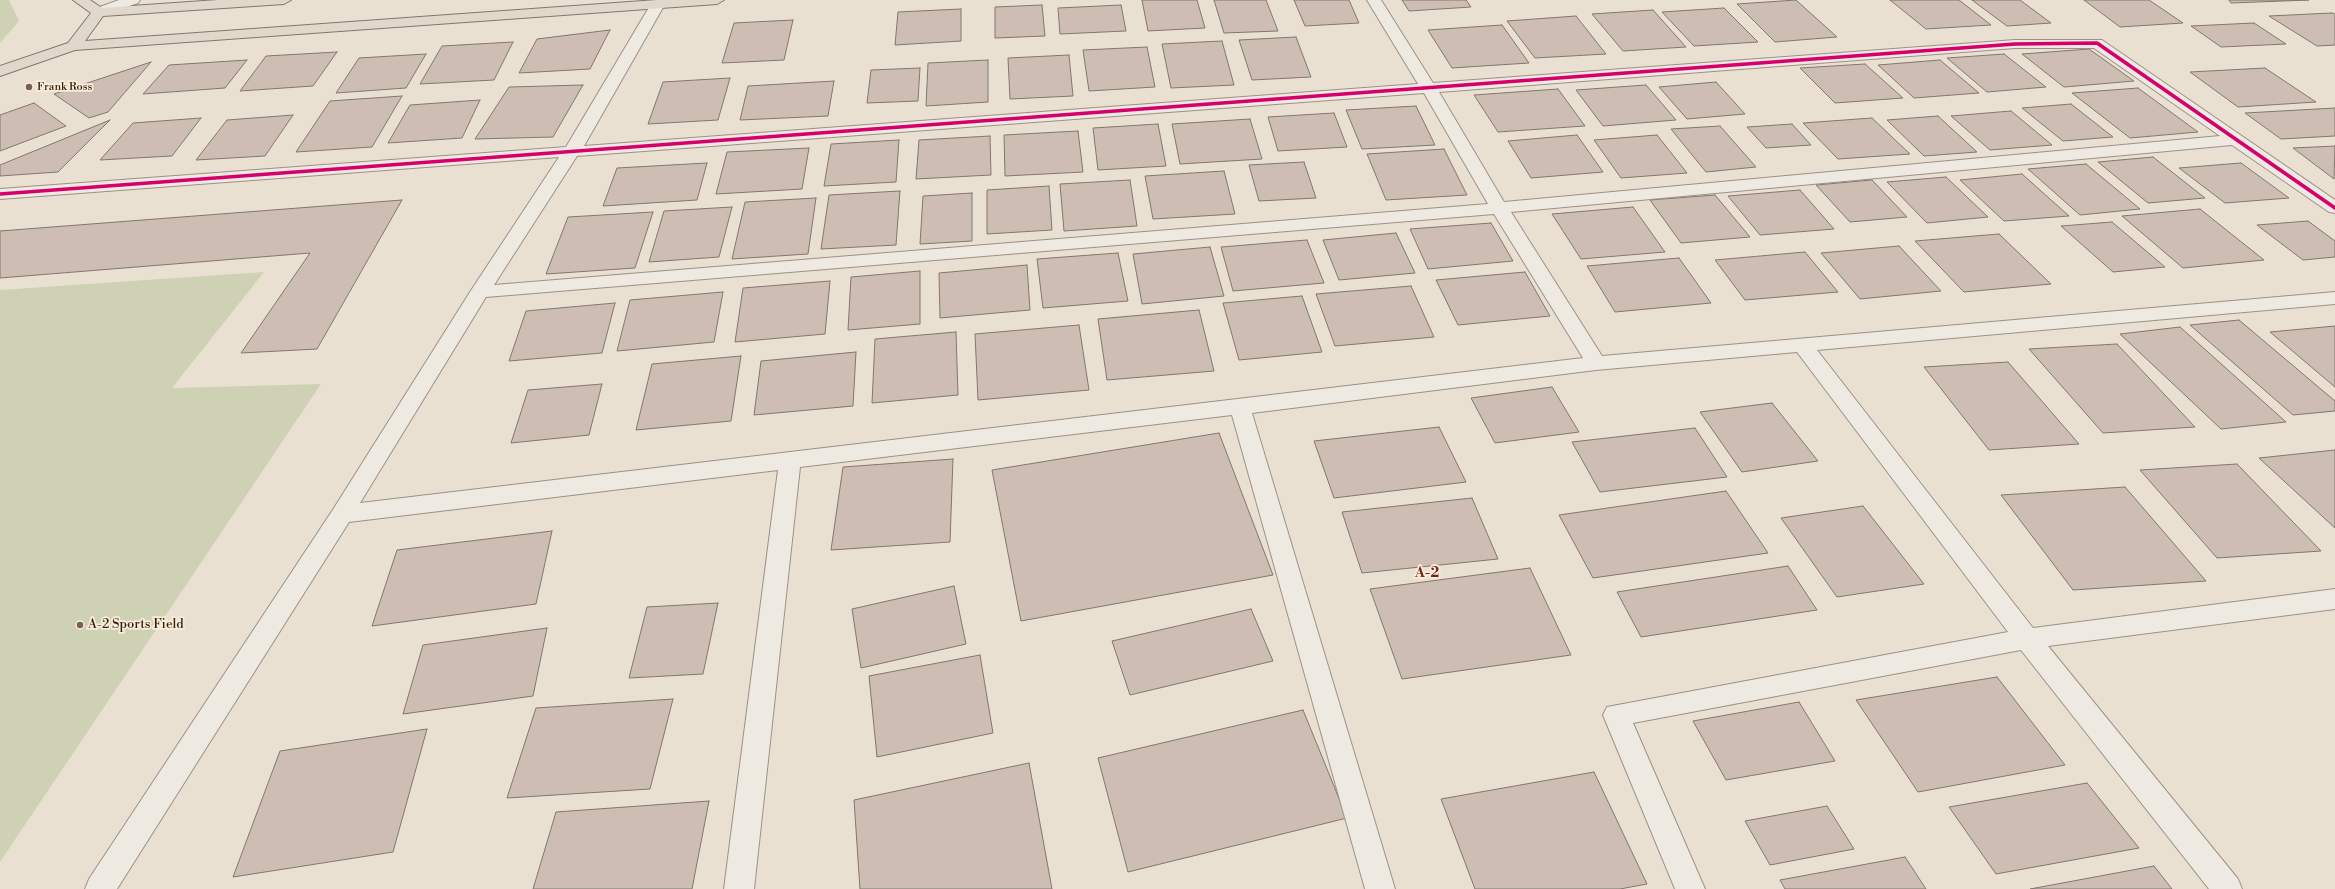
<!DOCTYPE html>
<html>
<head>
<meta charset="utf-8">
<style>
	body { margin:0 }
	canvas { display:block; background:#eae0d2 }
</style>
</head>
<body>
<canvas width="2335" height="889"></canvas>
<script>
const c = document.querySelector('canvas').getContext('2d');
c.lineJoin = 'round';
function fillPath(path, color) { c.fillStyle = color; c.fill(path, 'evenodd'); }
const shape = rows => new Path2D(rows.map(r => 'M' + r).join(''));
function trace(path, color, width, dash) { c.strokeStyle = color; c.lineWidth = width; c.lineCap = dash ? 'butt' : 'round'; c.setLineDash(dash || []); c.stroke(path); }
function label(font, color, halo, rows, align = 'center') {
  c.font = font + ' "Libre Bodoni",serif'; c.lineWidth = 3.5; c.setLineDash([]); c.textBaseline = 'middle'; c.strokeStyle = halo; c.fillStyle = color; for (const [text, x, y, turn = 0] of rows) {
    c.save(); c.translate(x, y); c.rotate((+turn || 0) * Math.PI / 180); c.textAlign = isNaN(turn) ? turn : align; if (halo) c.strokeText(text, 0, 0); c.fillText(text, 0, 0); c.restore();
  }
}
fillPath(shape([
	[0,0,9,0,19,21,0,43],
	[264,272,172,388,321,384,0,862,0,290]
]), '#ced1b3');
const building = shape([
	[1142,0,1197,0,1205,28,1148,31,1142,0],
	[1214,0,1266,0,1278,31,1224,33,1214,0],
	[1294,0,1349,0,1359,23,1305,26,1294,0],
	[1402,0,1466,0,1471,7,1409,11,1402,0],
	[1796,0,1837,37,1775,42,1737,4,1796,0],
	[1890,0,1959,0,1991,25,1926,29,1890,0],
	[1972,0,2020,0,2051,23,2007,26,1972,0],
	[2084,0,2149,0,2183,23,2120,27,2084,0],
	[2229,0,2309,0,2231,3,2229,0],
	[1042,5,1045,36,995,38,995,7,1042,5],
	[1121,5,1126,31,1060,34,1058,8,1121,5],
	[1724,8,1758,42,1694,46,1662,12,1724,8],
	[961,9,961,41,895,45,898,12,961,9],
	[1653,10,1686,47,1623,51,1592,14,1653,10],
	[2332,13,2335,14,2335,45,2317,46,2269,16,2332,13],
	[1576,16,1606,54,1535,58,1507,21,1576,16],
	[793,20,784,60,722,63,734,23,793,20],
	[2254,23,2286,44,2221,47,2191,26,2254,23],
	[1502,25,1529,63,1452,68,1428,30,1502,25],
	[610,30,590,69,519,73,537,39,610,30],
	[1296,37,1311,77,1252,80,1239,40,1296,37],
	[1222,41,1234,85,1171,88,1162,44,1222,41],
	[513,42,494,80,420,84,442,46,513,42],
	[1147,47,1155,87,1089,91,1083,50,1147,47],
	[2089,49,2134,81,2064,87,2022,54,2089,49],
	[337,52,313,86,240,91,266,56,337,52],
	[426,54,406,88,336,93,359,58,426,54],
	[2004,54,2046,87,1987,92,1947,58,2004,54],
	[1069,55,1073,96,1010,99,1008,58,1069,55],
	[247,60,225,88,143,94,169,65,247,60],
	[988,60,988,102,926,106,928,63,988,60],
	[1940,60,1979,93,1914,98,1878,65,1940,60],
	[151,62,108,112,89,118,54,94,151,62],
	[1865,64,1903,98,1835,103,1800,68,1865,64],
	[920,68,918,101,867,103,871,70,920,68],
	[2265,68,2316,102,2238,107,2190,72,2265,68],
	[730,78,718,120,648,124,663,82,730,78],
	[834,81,828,116,740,120,748,86,834,81],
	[1716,82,1745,114,1687,119,1659,87,1716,82],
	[583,85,553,137,475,139,509,87,583,85],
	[1646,85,1676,120,1603,126,1576,90,1646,85],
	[2138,88,2198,132,2130,138,2072,93,2138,88],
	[1558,89,1585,126,1498,132,1474,95,1558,89],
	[402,96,372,147,296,152,330,101,402,96],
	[480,100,462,138,388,143,410,105,480,100],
	[34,103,66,126,0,151,0,115,34,103],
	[2071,104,2113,137,2063,141,2022,108,2071,104],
	[1416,106,1435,145,1362,149,1346,110,1416,106],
	[2335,108,2335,136,2281,139,2245,113,2335,108],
	[2011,111,2052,145,1990,150,1951,116,2011,111],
	[1334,113,1347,147,1278,151,1268,117,1334,113],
	[293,115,265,156,196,160,227,120,293,115],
	[1938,116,1977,152,1924,156,1887,120,1938,116],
	[201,118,172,156,100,160,133,123,201,118],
	[1872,118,1910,154,1838,159,1803,123,1872,118],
	[1250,119,1262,159,1180,164,1172,124,1250,119],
	[110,120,58,172,0,176,0,165,110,120],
	[1158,124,1166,166,1098,170,1093,128,1158,124],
	[1792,124,1811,145,1766,148,1747,127,1792,124],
	[1720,126,1756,167,1706,172,1671,129,1720,126],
	[1078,131,1083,172,1005,176,1004,135,1078,131],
	[1577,135,1603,172,1531,178,1508,141,1577,135],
	[1657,135,1687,173,1621,178,1594,140,1657,135],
	[990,136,991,175,916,179,919,140,990,136],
	[899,140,896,182,824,186,831,144,899,140],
	[2335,146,2334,179,2293,148,2335,146],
	[809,148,802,189,716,194,727,152,809,148],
	[1444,149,1467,195,1386,200,1367,154,1444,149],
	[2153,157,2205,198,2148,203,2098,162,2153,157],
	[1304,162,1316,198,1259,201,1249,165,1304,162],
	[707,163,697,200,603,206,617,168,707,163],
	[2241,163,2289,198,2225,203,2179,168,2241,163],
	[2086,164,2140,209,2080,215,2028,169,2086,164],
	[1224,171,1235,214,1153,219,1145,176,1224,171],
	[2022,174,2069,216,2004,221,1960,180,2022,174],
	[1946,177,1988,217,1927,223,1887,182,1946,177],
	[1130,180,1137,226,1064,231,1060,184,1130,180],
	[1872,180,1907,217,1850,222,1816,185,1872,180],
	[1049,186,1052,230,987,234,987,190,1049,186],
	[1800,190,1834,229,1760,235,1728,196,1800,190],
	[900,191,896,245,821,249,829,195,900,191],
	[972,193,972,241,920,244,923,196,972,193],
	[1715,195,1750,237,1681,243,1650,200,1715,195],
	[816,198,808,254,732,259,745,202,816,198],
	[402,200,317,349,241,353,310,253,0,278,0,231,402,200],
	[732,207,719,257,649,262,664,211,732,207],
	[1633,207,1665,252,1581,259,1552,214,1633,207],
	[2200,209,2264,260,2183,268,2122,216,2200,209],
	[653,212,635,268,546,274,568,217,653,212],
	[2308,221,2335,241,2335,257,2303,260,2257,225,2308,221],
	[2112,222,2165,267,2113,272,2061,226,2112,222],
	[1491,223,1513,261,1428,269,1410,229,1491,223],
	[1396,233,1415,273,1339,280,1323,240,1396,233],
	[1999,234,2051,284,1964,292,1915,241,1999,234],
	[1307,240,1324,283,1233,291,1221,247,1307,240],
	[1899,246,1941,291,1860,299,1821,253,1899,246],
	[1210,247,1224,296,1142,304,1133,254,1210,247],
	[1805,252,1838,292,1745,300,1715,260,1805,252],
	[1118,253,1128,301,1043,308,1037,259,1118,253],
	[1679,258,1711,303,1615,312,1587,266,1679,258],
	[1027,265,1030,310,940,318,939,273,1027,265],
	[920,271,920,324,848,330,851,277,920,271],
	[1525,272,1550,316,1458,325,1436,280,1525,272],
	[830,281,825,334,735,342,743,288,830,281],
	[1411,286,1434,337,1335,346,1316,294,1411,286],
	[723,292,714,342,617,351,630,300,723,292],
	[1302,296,1322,352,1239,360,1223,303,1302,296],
	[615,303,602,353,509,361,526,311,615,303],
	[1199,310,1214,371,1107,380,1098,319,1199,310],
	[2239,320,2335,401,2335,411,2293,415,2190,325,2239,320],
	[1079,325,1089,390,978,400,975,334,1079,325],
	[2335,326,2335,387,2270,332,2335,326],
	[2180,327,2286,422,2221,429,2120,334,2180,327],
	[956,332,958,395,872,403,875,339,956,332],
	[2117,344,2195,427,2103,433,2029,349,2117,344],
	[856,352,853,406,754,415,761,361,856,352],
	[741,356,731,421,636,430,652,364,741,356],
	[2008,362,2079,444,1989,450,1924,367,2008,362],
	[602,384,589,435,511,443,528,390,602,384],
	[1552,387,1579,432,1495,443,1471,398,1552,387],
	[1772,403,1818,461,1742,472,1700,412,1772,403],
	[1439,427,1466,482,1334,498,1314,441,1439,427],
	[1695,428,1727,477,1600,492,1572,442,1695,428],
	[1219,433,1273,575,1021,621,992,470,1219,433],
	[2335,450,2335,528,2259,458,2335,450],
	[953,459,950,542,831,550,843,467,953,459],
	[2237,464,2321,551,2217,558,2140,470,2237,464],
	[2125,487,2206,581,2073,590,2001,495,2125,487],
	[1726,491,1768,553,1593,578,1559,515,1726,491],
	[1472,498,1498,559,1362,573,1342,512,1472,498],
	[1863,506,1924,584,1837,597,1781,518,1863,506],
	[552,531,536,604,372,626,397,550,552,531],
	[1788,566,1817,610,1641,637,1617,592,1788,566],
	[1530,568,1571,655,1402,679,1370,589,1530,568],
	[954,586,966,644,861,668,852,609,954,586],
	[718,603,703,674,629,678,647,607,718,603],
	[1251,609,1273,661,1130,695,1112,641,1251,609],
	[547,628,533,696,403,714,423,645,547,628],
	[980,655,993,733,877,757,869,676,980,655],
	[1997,677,2065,765,1918,792,1856,700,1997,677],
	[673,699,650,789,507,798,536,708,673,699],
	[1799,702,1835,761,1726,780,1693,721,1799,702],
	[1303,710,1347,818,1128,872,1098,758,1303,710],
	[427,729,393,852,233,877,280,751,427,729],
	[1029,763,1052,889,860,889,854,800,1029,763],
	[1594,772,1647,884,1620,889,1475,889,1441,799,1594,772],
	[2087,783,2139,848,1996,874,1949,807,2087,783],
	[709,801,692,889,533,889,556,812,709,801],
	[1827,806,1854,849,1770,865,1745,821,1827,806],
	[1905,857,1926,889,1785,889,1780,880,1905,857],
	[2154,866,2172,889,2030,889,2154,866]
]);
fillPath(building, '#cebdb3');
trace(building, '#81776e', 1);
const street = shape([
	[119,0,140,0,138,3,104,15,99,16,92,12,94,9,119,0],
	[657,0,663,1,665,4,584,146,1418,84,1367,0,1381,0,1433,83,2015,40,2102,40,2335,200,2335,213,2329,212,2232,145,1511,212,1602,356,2335,292,2335,304,1817,350,2033,628,2335,589,2335,609,2048,646,2238,879,2242,889,2209,889,2021,650,1633,723,1705,889,1675,889,1603,715,1607,707,2008,632,1797,352,1596,370,1252,413,1395,889,1365,889,1232,415,800,467,754,889,724,889,778,470,349,522,117,889,85,889,89,879,334,508,470,292,559,157,0,199,0,189,566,147,651,4,657,0],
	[2015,48,2094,48,2220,136,1504,202,1439,92,2015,48],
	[1424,93,1488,204,494,285,577,156,1424,93],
	[1494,214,1583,358,360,503,486,297,1494,214]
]);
const primary = shape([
	[73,0,90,0,102,8,218,0,291,0,284,4,103,16,85,41,657,0,724,0,717,4,75,50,0,76,0,66,68,43,91,13,73,0]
]);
trace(street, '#9b9187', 2);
trace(primary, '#81776e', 2);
fillPath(street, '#eee9e1');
fillPath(primary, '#e1d8cc');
trace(shape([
	[0,194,2015,44,2097,43,2335,208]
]), '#d6006c', 3.5);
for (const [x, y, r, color] of [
	[29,87,4,"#786152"],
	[80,625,4,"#786152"]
]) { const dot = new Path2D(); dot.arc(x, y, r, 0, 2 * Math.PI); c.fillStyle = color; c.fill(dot); trace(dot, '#f8eddb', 1.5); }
label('11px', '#3a1d0d', '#f8eddb', [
	["Frank Ross",37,87]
], 'left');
label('13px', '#3a1d0d', '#f8eddb', [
	["A-2 Sports Field",88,625]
], 'left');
label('bold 14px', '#7a1f14', '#f8eddb', [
	["A-2",1427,574]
]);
</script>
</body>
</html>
